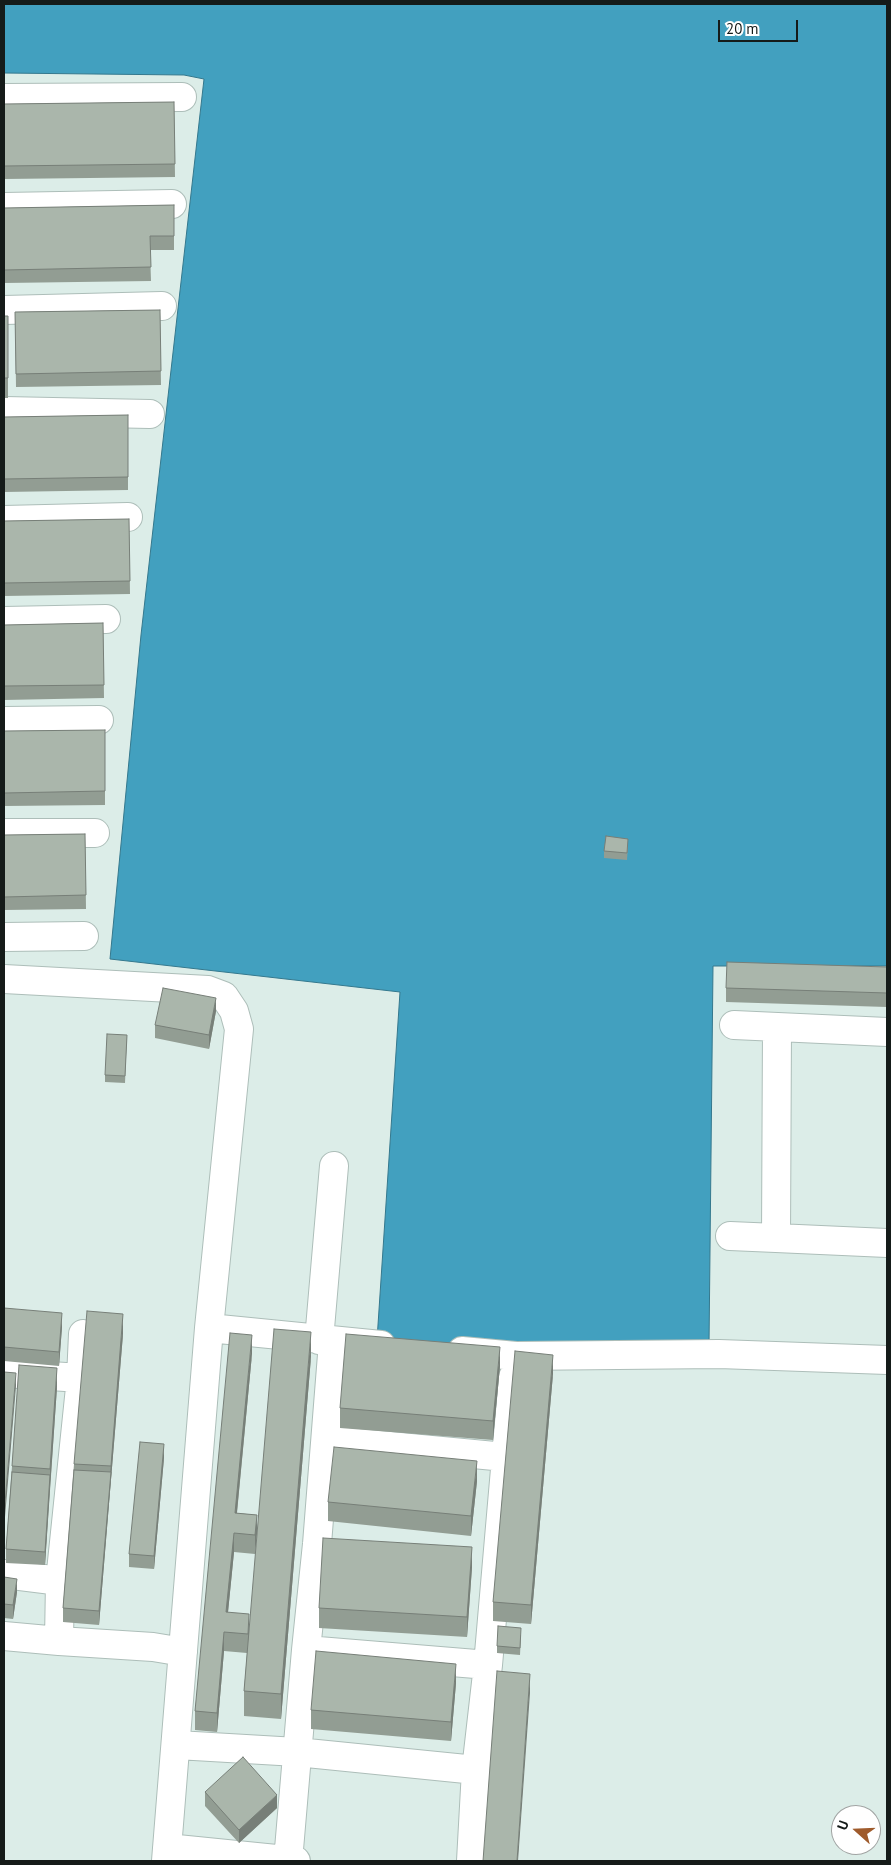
<!DOCTYPE html>
<html>
<head>
<meta charset="utf-8">
<style>
	body { margin:0 }
	#map { position:relative; width:891px; height:1865px; overflow:hidden; background:#dcede8; font-family:"PT Sans",sans-serif }
	canvas { display:block }
	.frame { position:absolute; inset:0; border:5px solid #151b19; pointer-events:none }
	.north { position:absolute; left:831px; top:1805px; width:50px; height:50px; box-sizing:border-box; background:#fff; border:1px solid #a1a4a3; border-radius:50%; rotate:290deg; font-size:14px; font-weight:700; line-height:20px; text-align:center; color:#151b19 }
	.north::after { content:''; display:block; margin:auto; width:18px; height:22px; background:#9f5b2c; clip-path:polygon(50% 0,100% 100%,50% 72%,0 100%) }
	.scale { position:absolute; left:718px; top:20px; width:80px; height:22px; box-sizing:border-box; border:2px solid #151b19; border-top:0; padding-left:6px; font-size:15px; line-height:18px; white-space:nowrap; color:#151b19; -webkit-text-stroke:4px #fff; paint-order:stroke }
</style>
</head>
<body>
<div id="map">
<canvas width="891" height="1865"></canvas>
<div class="frame"></div>
<div class="north">U</div>
<div class="scale">20 m</div>
</div>
<script>
const c = document.querySelector('canvas').getContext('2d');
c.lineJoin = 'round';
function fillPath(path, color) { c.fillStyle = color; c.fill(path, 'evenodd'); }
const shape = rows => new Path2D(rows.map(r => 'M' + r).join(''));
function trace(path, color, width, dash) { c.strokeStyle = color; c.lineWidth = width; c.lineCap = dash ? 'butt' : 'round'; c.setLineDash(dash || []); c.stroke(path); }
const water = shape([
	[4,4,887,4,887,966,713,966,709,1345,537,1349,377,1340,400,992,110,959,141,635,204,79,184,75,4,73,4,4]
]);
fillPath(water, '#42a0bf');
trace(water, '#34788d', 1);
const street = shape([
	[4,98,182,97],
	[4,207,172,204],
	[4,310,162,306],
	[4,411,150,414],
	[4,520,128,517],
	[4,621,106,619],
	[4,721,99,720],
	[4,833,95,833],
	[4,937,84,936],
	[4,979,208,990,224,996,234,1011,239,1029,209,1328,166,1861],
	[734,1025,887,1032],
	[730,1236,776,1238,777,1027],
	[776,1238,887,1243],
	[209,1328,381,1345],
	[319,1340,334,1166],
	[462,1351,516,1356,719,1354,887,1360],
	[4,1373,81,1378],
	[326,1440,505,1457],
	[4,1574,60,1581],
	[4,1636,59,1641,153,1647,183,1652],
	[59,1641,60,1581,81,1378,83,1334],
	[306,1650,488,1665],
	[177,1745,297,1752,476,1770],
	[167,1848,296,1861],
	[288,1861,306,1650,317,1544,333,1342],
	[471,1861,476,1770,488,1665,513,1377]
]);
trace(street, '#adbeb9', 30);
trace(street, '#fff', 28);
fillPath(shape([
	[174,102,175,177,4,179,4,104],
	[174,205,174,250,150,250,151,281,4,283,4,208],
	[160,310,161,385,16,387,15,312],
	[4,316,8,316,8,398,4,398],
	[128,415,128,490,4,492,4,417],
	[129,519,130,594,4,596,4,521],
	[103,623,104,698,4,700,4,625],
	[105,730,105,805,4,806,4,731],
	[85,834,86,909,4,910,4,835],
	[628,845,627,860,604,858,604,851],
	[887,967,887,1007,726,1002,726,988],
	[216,1011,209,1049,155,1038,155,1025],
	[127,1035,125,1083,105,1082,105,1075],
	[4,1308,62,1327,59,1366,4,1361],
	[123,1334,99,1625,63,1622,63,1608,74,1464],
	[252,1354,237,1513,257,1515,255,1554,234,1552,228,1612,249,1633,311,1357,281,1719,244,1716,244,1691,247,1653,224,1651,217,1732,195,1730,195,1711],
	[500,1366,493,1440,340,1428,340,1408],
	[553,1374,531,1624,493,1621,493,1602],
	[57,1387,45,1565,6,1563,6,1549,12,1466],
	[164,1458,154,1569,129,1567,129,1554],
	[477,1481,471,1536,328,1521,328,1502],
	[472,1567,467,1637,319,1628,319,1608],
	[4,1577,17,1592,13,1619,4,1618],
	[521,1635,520,1655,497,1653,497,1646],
	[456,1683,451,1741,311,1729,311,1710],
	[205,1792,277,1808,239,1843,205,1806]
]), '#929d93');
fillPath(shape([
	[216,998,216,1011,209,1049,209,1035],
	[62,1313,62,1327,59,1366,59,1352],
	[123,1314,123,1334,99,1625,99,1611],
	[311,1332,311,1357,281,1719,281,1694],
	[252,1335,252,1354,235,1532,235,1513],
	[500,1347,500,1366,493,1440,493,1421],
	[553,1355,553,1374,531,1624,531,1605],
	[57,1368,57,1387,50,1488,50,1469],
	[16,1373,16,1386,4,1529,4,1515],
	[164,1444,164,1458,154,1569,154,1556],
	[477,1461,477,1481,471,1536,471,1516],
	[50,1475,50,1488,45,1565,45,1552],
	[257,1515,257,1534,255,1554,255,1535],
	[234,1533,234,1552,226,1632,226,1612],
	[472,1547,472,1567,467,1637,467,1617],
	[17,1579,17,1592,13,1619,13,1605],
	[249,1614,249,1634,248,1653,248,1634],
	[224,1632,224,1651,217,1732,217,1713],
	[456,1664,456,1683,451,1741,451,1722],
	[530,1674,530,1693,518,1861,517,1861],
	[277,1795,277,1808,239,1843,239,1830]
]), '#777f78');
const building = shape([
	[174,102,175,164,4,166,4,104,174,102],
	[174,205,174,236,150,236,151,267,4,270,4,208,174,205],
	[160,310,161,371,16,374,15,312,160,310],
	[4,316,8,316,8,378,4,378,4,316],
	[128,415,128,477,4,479,4,417,128,415],
	[129,519,130,581,4,583,4,521,129,519],
	[103,623,104,685,4,686,4,625,103,623],
	[105,730,105,791,4,793,4,731,105,730],
	[85,834,86,895,4,897,4,835,85,834],
	[606,836,628,839,627,853,604,851,606,836],
	[727,962,887,967,887,993,726,988,727,962],
	[163,988,216,998,209,1035,155,1025,163,988],
	[107,1034,127,1035,125,1076,105,1075,107,1034],
	[4,1308,62,1313,59,1352,4,1347,4,1308],
	[87,1311,123,1314,111,1466,74,1464,87,1311],
	[274,1329,311,1332,281,1694,244,1691,274,1329],
	[230,1333,252,1335,235,1513,257,1515,255,1535,234,1533,226,1612,249,1614,248,1634,224,1632,217,1713,195,1711,230,1333],
	[346,1334,500,1347,493,1421,340,1408,346,1334],
	[515,1351,553,1355,531,1605,493,1602,515,1351],
	[19,1365,57,1368,50,1469,12,1466,19,1365],
	[4,1372,16,1373,4,1515,4,1372],
	[140,1442,164,1444,154,1556,129,1554,140,1442],
	[334,1447,477,1461,471,1516,328,1502,334,1447],
	[74,1470,111,1472,99,1611,63,1608,74,1470],
	[12,1472,50,1475,45,1552,6,1549,12,1472],
	[323,1538,472,1547,467,1617,319,1608,323,1538],
	[4,1577,17,1579,13,1605,4,1604,4,1577],
	[498,1626,521,1628,520,1648,497,1646,498,1626],
	[316,1651,456,1664,451,1722,311,1710,316,1651],
	[497,1671,530,1674,517,1861,483,1861,497,1671],
	[243,1757,277,1795,239,1830,205,1792,243,1757]
]);
fillPath(building, '#aab6ab');
trace(building, '#777f78', 1);
</script>
</body>
</html>
